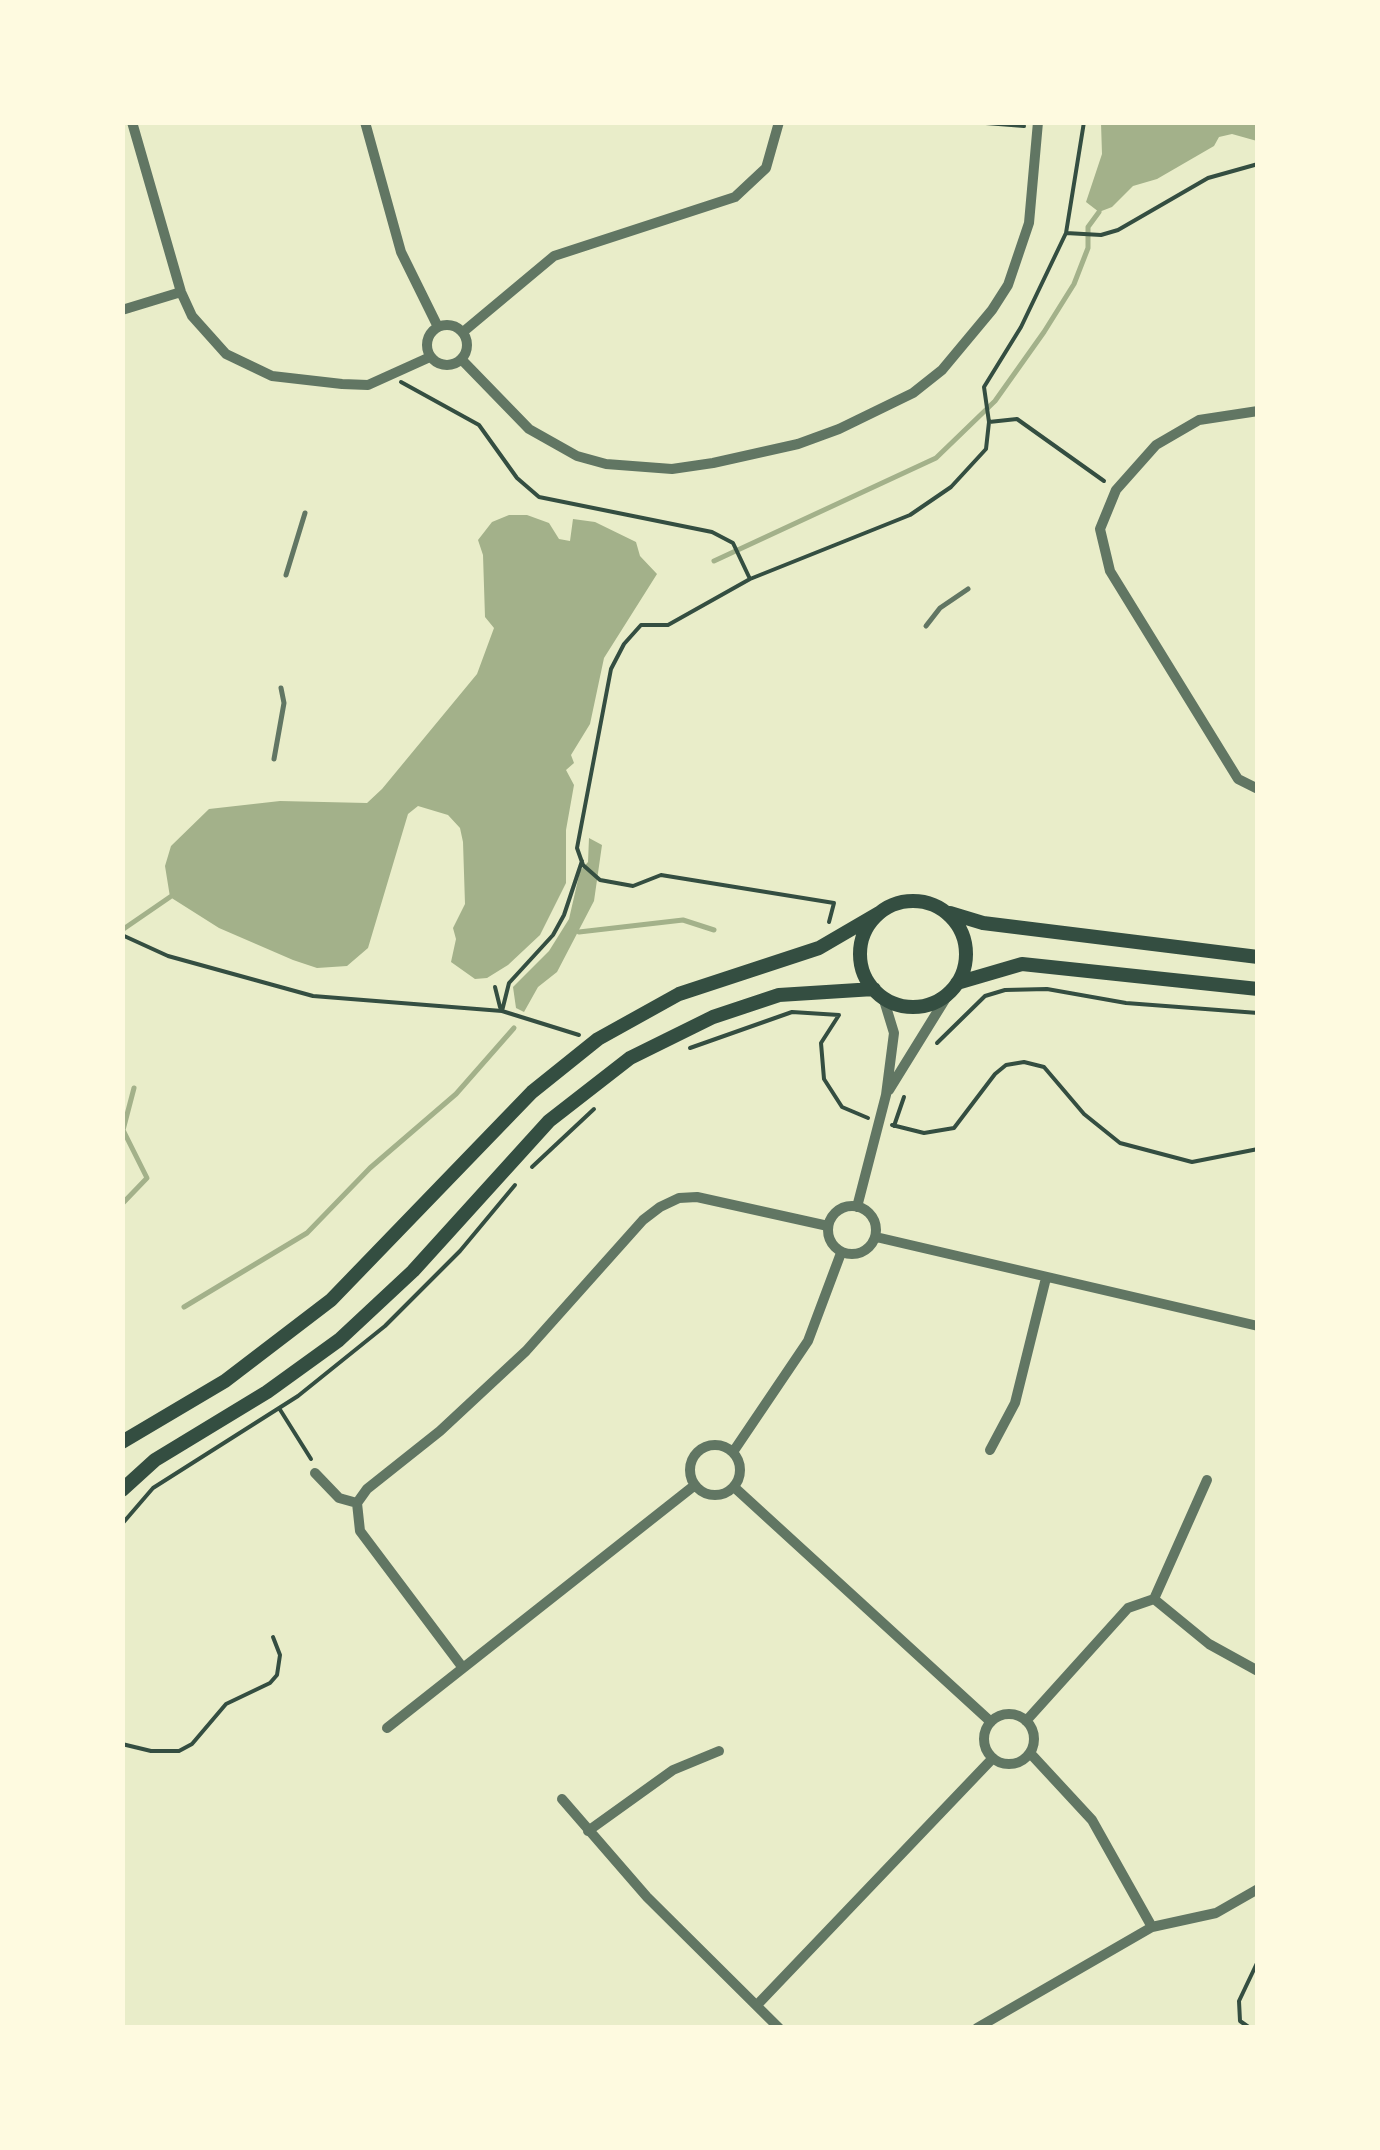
<!DOCTYPE html>
<html>
<head>
<meta charset="utf-8">
<style>
	body { margin:0 }
	#map { position:relative; width:1380px; height:2150px; overflow:hidden; background:#e9edc9; font-family:Barlow,sans-serif }
	canvas { display:block }
	.frame { position:absolute; inset:0; border:125px solid #fefae0; pointer-events:none }
</style>
</head>
<body>
<div id="map">
<canvas width="1380" height="2150"></canvas>
<div class="frame"></div>
</div>
<script>
const c = document.querySelector('canvas').getContext('2d');
c.lineJoin = 'round';
function fillPath(path, color) { c.fillStyle = color; c.fill(path, 'evenodd'); }
const shape = rows => new Path2D(rows.map(r => 'M' + r).join(''));
function trace(path, color, width, dash) { c.strokeStyle = color; c.lineWidth = width; c.lineCap = dash ? 'butt' : 'round'; c.setLineDash(dash || []); c.stroke(path); }
fillPath(shape([
	[1101,123,1257,123,1257,141,1232,134,1219,137,1214,146,1157,179,1133,186,1112,207,1099,212,1086,202,1102,154],
	[509,515,527,515,549,523,559,539,570,541,573,519,595,522,636,542,640,556,657,574,604,658,590,724,571,755,574,763,566,770,574,785,566,830,566,883,540,935,508,965,487,978,475,979,451,962,456,939,453,928,465,904,463,842,460,828,448,815,418,806,408,814,368,948,347,966,317,968,293,960,219,928,170,897,165,866,171,846,209,809,280,801,367,803,382,789,477,674,494,628,485,617,483,555,478,540,492,522],
	[589,838,602,845,594,901,557,972,538,987,524,1012,516,1008,513,987,549,951,569,919,580,871,588,862]
]), '#a3b18a');
trace(shape([
	[714,561,936,458,995,401,1044,332,1074,284,1088,248,1088,227,1099,212],
	[122,930,170,897],
	[579,932,683,920,714,930],
	[122,1204,147,1178,123,1130,134,1088],
	[184,1307,307,1233,370,1168,456,1094,514,1028]
]), '#a3b18a', 5);
trace(shape([
	[973,122,1024,126],
	[1066,233,1101,235,1118,230,1208,178,1258,164],
	[401,382,479,425,517,478,539,497,712,532,733,543,750,579],
	[989,422,1017,419,1104,481],
	[829,922,834,903,661,875,633,886,600,880,583,865,577,848,611,669,624,644,641,625,668,625,750,579,910,515,951,487,986,449,989,422,984,387,1021,327,1066,233,1084,122],
	[122,935,168,956,313,996,502,1011,579,1035],
	[495,987,500,1007],
	[502,1011,509,983,553,935,564,915,582,861],
	[937,1043,985,996,1005,990,1047,989,1126,1003,1258,1013],
	[690,1048,792,1012,839,1015,821,1043,824,1079,842,1107,868,1118],
	[892,1125,924,1133,954,1128,995,1074,1006,1065,1024,1062,1044,1067,1084,1114,1120,1143,1192,1162,1258,1149],
	[894,1126,904,1097],
	[532,1167,594,1109],
	[279,1408,311,1459],
	[122,1524,153,1488,298,1396,385,1326,460,1251,515,1185],
	[122,1744,151,1751,179,1751,192,1744,226,1704,270,1683,277,1675,280,1655,273,1637],
	[1250,2028,1240,2021,1239,2001,1258,1961]
]), '#344e41', 4);
trace(shape([
	[286,575,305,513],
	[926,626,940,608,968,589],
	[274,759,284,703,281,688]
]), '#617663', 5);
trace(shape([
	[132,122,181,292,192,316,226,354,272,376,342,384,368,385,430,357],
	[365,122,401,252,438,327],
	[122,310,181,292],
	'427 345a20 20 0 1 1 40 0a20 20 0 1 1-40 0Z',
	[463,332,554,256,735,197,766,168,779,122],
	[462,360,529,429,577,456,606,464,672,469,713,463,798,444,839,429,913,393,942,370,992,310,1008,285,1029,223,1038,122],
	[1258,411,1199,420,1156,445,1116,490,1100,529,1110,571,1238,779,1258,789],
	[889,1090,949,993],
	'828 1230a24 24 0 1 1 48 0a24 24 0 1 1-48 0Z',
	[857,1207,886,1095,894,1033,883,997],
	[876,1237,1258,1326],
	'690 1470a25 25 0 1 1 50 0a25 25 0 1 1-50 0Z',
	[990,1450,1015,1403,1046,1278],
	[733,1452,808,1341,841,1253],
	[315,1473,339,1498,357,1503,360,1531,463,1668],
	[734,1487,991,1722],
	[357,1503,367,1489,440,1431,526,1351,643,1220,660,1207,679,1198,697,1197,828,1226],
	[1154,1599,1209,1644,1258,1671],
	'984 1739a25 25 0 1 1 50 0a25 25 0 1 1-50 0Z',
	[1026,1721,1128,1608,1154,1599,1207,1480],
	[387,1728,695,1485],
	[1030,1753,1092,1820,1152,1927],
	[562,1799,647,1897,779,2028],
	[588,1831,673,1770,719,1751],
	[757,2005,993,1758],
	[977,2028,1152,1927,1216,1913,1258,1889]
]), '#617663', 10);
trace(shape([
	'860 954a53 53 0 1 1 106 0a53 53 0 1 1-106 0Z',
	[950,913,983,923,1258,957],
	[957,983,1022,964,1258,989],
	[122,1442,225,1381,331,1300,532,1092,598,1039,679,994,819,948,879,913],
	[122,1490,155,1460,267,1392,339,1340,413,1271,549,1121,630,1058,713,1017,779,995,874,989]
]), '#344e41', 14);
</script>
</body>
</html>
